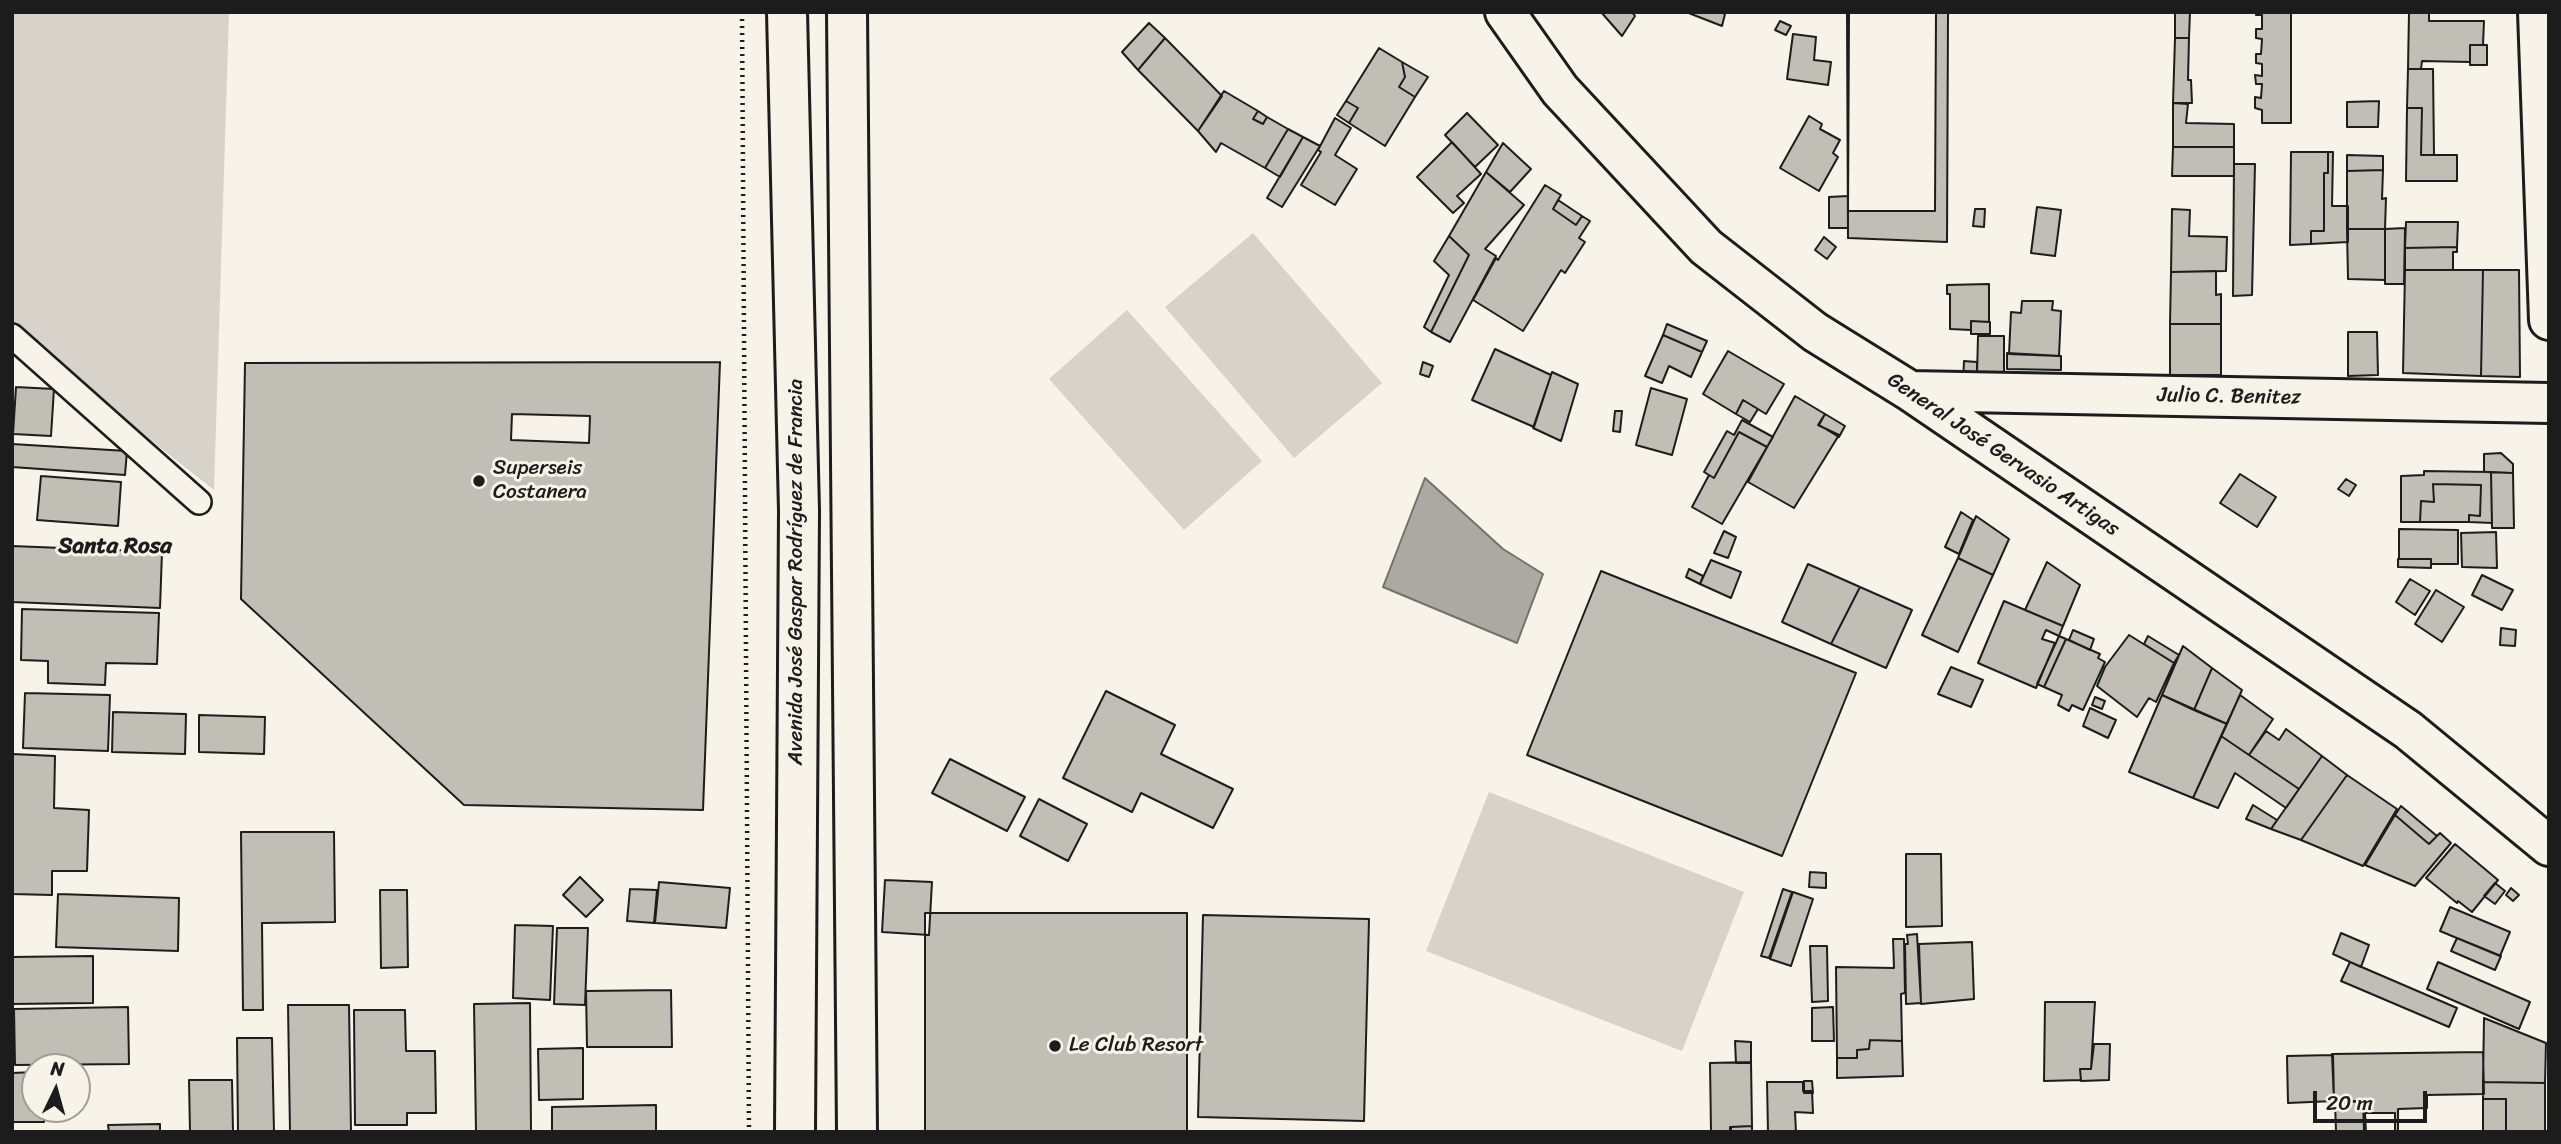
<!DOCTYPE html>
<html>
<head>
<meta charset="utf-8">
<style>
	body { margin:0 }
	#map { position:relative; width:2561px; height:1144px; overflow:hidden; background:#f7f3e8; font-family:Sriracha,sans-serif }
	canvas { display:block }
	.frame { position:absolute; inset:0; border:14px solid #1c1c1c; pointer-events:none }
	.north { position:absolute; left:21px; top:1053px; width:70px; height:70px; box-sizing:border-box; background:#f7f3e8; border:2px solid #9f9d96; border-radius:50%; rotate:5deg; font-size:19px; font-weight:700; line-height:28px; text-align:center; color:#1c1c1c }
	.north::after { content:''; display:block; margin:auto; width:24px; height:32px; background:#1c1c1c; clip-path:polygon(50% 0,100% 100%,50% 72%,0 100%) }
	.scale { position:absolute; left:2313px; top:1091px; width:114px; height:32px; box-sizing:border-box; border:4px solid #1c1c1c; border-top:0; padding-left:9px; font-size:21px; line-height:24px; white-space:nowrap; color:#1c1c1c; -webkit-text-stroke:5px #f7f3e8; paint-order:stroke }
</style>
</head>
<body>
<div id="map">
<canvas width="2561" height="1144"></canvas>
<div class="frame"></div>
<div class="north">N</div>
<div class="scale">20 m</div>
</div>
<script>
const c = document.querySelector('canvas').getContext('2d');
c.lineJoin = 'round';
function fillPath(path, color) { c.fillStyle = color; c.fill(path, 'evenodd'); }
const shape = rows => new Path2D(rows.map(r => 'M' + r).join(''));
function trace(path, color, width, dash) { c.strokeStyle = color; c.lineWidth = width; c.lineCap = dash ? 'butt' : 'round'; c.setLineDash(dash || []); c.stroke(path); }
function label(font, color, halo, rows, align = 'center') {
  c.font = font + ' Sriracha,sans-serif'; c.lineWidth = 6; c.setLineDash([]); c.textBaseline = 'middle'; c.strokeStyle = halo; c.fillStyle = color; for (const [text, x, y, turn = 0] of rows) {
    c.save(); c.translate(x, y); c.rotate((+turn || 0) * Math.PI / 180); c.textAlign = isNaN(turn) ? turn : align; if (halo) c.strokeText(text, 0, 0); c.fillText(text, 0, 0); c.restore();
  }
}
fillPath(shape([
	[12,12,229,12,214,490,12,331],
	[1253,233,1382,383,1294,458,1165,307],
	[1127,310,1262,461,1184,530,1049,379],
	[1489,792,1744,892,1682,1051,1426,951]
]), '#d7d3cb');
const water = shape([
	[1425,478,1503,549,1543,574,1517,643,1383,587,1425,478]
]);
fillPath(water, '#aca9a2');
trace(water, '#72716c', 2);
const building = shape([
	[1601,12,1632,12,1635,16,1622,36,1601,12],
	[1686,12,1721,12,1725,14,1722,26,1686,12],
	[1847,12,1948,12,1947,242,1848,238,1847,12],
	[1849,12,1936,12,1935,211,1848,211,1849,12],
	[2175,12,2190,12,2189,38,2175,38,2175,12],
	[2256,12,2291,12,2291,123,2262,123,2262,110,2255,108,2255,97,2261,98,2262,84,2256,84,2255,75,2262,76,2262,64,2256,63,2256,54,2261,54,2262,39,2256,38,2256,29,2262,29,2262,15,2256,15,2256,12],
	[2409,12,2429,12,2429,21,2484,21,2483,45,2470,45,2470,62,2422,61,2421,69,2408,69,2409,12],
	[1780,21,1791,26,1786,35,1775,30,1780,21],
	[1149,23,1165,38,1138,70,1122,52,1149,23],
	[1793,34,1816,37,1814,60,1831,62,1828,85,1787,79,1793,34],
	[1165,38,1222,96,1198,131,1138,70,1165,38],
	[2175,38,2189,38,2188,80,2191,80,2192,103,2173,103,2175,38],
	[2470,45,2487,45,2487,65,2470,65,2470,45],
	[1379,48,1402,62,1405,77,1399,87,1415,97,1385,146,1349,123,1358,108,1346,101,1379,48],
	[1402,62,1428,77,1415,97,1399,87,1405,77,1402,62],
	[2408,69,2433,69,2434,155,2421,155,2422,108,2407,108,2408,69],
	[1224,91,1258,111,1253,119,1263,124,1267,117,1288,129,1265,168,1221,143,1216,152,1198,131,1224,91],
	[1346,101,1358,108,1349,123,1337,115,1346,101],
	[2379,101,2378,127,2347,127,2347,102,2379,101],
	[2173,103,2188,104,2186,123,2234,124,2234,147,2173,147,2173,103],
	[2407,108,2422,108,2421,155,2457,155,2457,181,2406,181,2407,108],
	[1258,111,1267,117,1263,124,1253,119,1258,111],
	[1467,113,1498,145,1475,167,1445,135,1467,113],
	[1809,116,1822,124,1820,129,1840,140,1833,153,1838,157,1819,191,1780,168,1809,116],
	[1335,118,1351,128,1335,155,1357,169,1335,205,1301,185,1321,152,1318,150,1335,118],
	[1288,129,1303,137,1280,177,1265,168,1288,129],
	[1303,137,1320,146,1282,207,1267,198,1303,137],
	[1452,142,1481,174,1457,196,1464,203,1453,213,1417,177,1452,142],
	[1503,143,1531,169,1510,192,1486,172,1503,143],
	[2173,147,2234,147,2234,176,2172,176,2173,147],
	[2291,152,2328,152,2328,173,2324,173,2324,231,2311,231,2311,244,2290,245,2291,152],
	[2328,152,2333,152,2332,206,2348,206,2348,242,2311,244,2311,231,2324,231,2324,173,2328,173,2328,152],
	[2347,155,2383,156,2383,170,2347,171,2347,155],
	[2234,164,2255,164,2252,295,2233,296,2234,164],
	[2383,170,2382,199,2386,198,2385,229,2347,229,2347,171,2383,170],
	[1486,172,1524,205,1485,249,1496,256,1450,342,1431,332,1469,255,1449,236,1486,172],
	[1545,185,1561,195,1553,209,1576,225,1582,216,1590,221,1579,238,1585,242,1565,273,1561,270,1523,331,1473,300,1496,258,1498,260,1545,185],
	[1848,196,1848,228,1829,228,1829,197,1848,196],
	[1558,200,1582,216,1576,225,1553,209,1558,200],
	[2037,207,2061,210,2055,256,2031,253,2037,207],
	[1975,209,1985,209,1984,227,1973,226,1975,209],
	[2172,209,2190,210,2189,236,2227,237,2226,271,2171,272,2172,209],
	[2406,222,2458,222,2457,247,2405,248,2406,222],
	[2405,228,2404,284,2385,284,2385,229,2405,228],
	[2347,229,2385,229,2385,280,2348,279,2347,229],
	[1449,236,1469,255,1431,332,1424,327,1449,275,1434,261,1449,236],
	[1824,237,1836,247,1827,259,1815,250,1824,237],
	[2457,247,2457,252,2453,252,2453,270,2405,270,2405,248,2457,247],
	[2405,270,2483,270,2481,376,2403,373,2405,270],
	[2483,270,2519,270,2520,377,2481,376,2483,270],
	[2216,271,2216,295,2221,294,2221,324,2170,324,2171,272,2216,271],
	[1989,284,1989,322,1971,321,1971,330,1950,329,1950,294,1947,294,1947,285,1989,284],
	[2022,301,2053,301,2052,310,2061,311,2059,356,2009,354,2011,312,2021,313,2022,301],
	[1971,321,1990,322,1990,334,1971,334,1971,321],
	[1667,324,1707,341,1702,352,1663,335,1667,324],
	[2170,324,2221,324,2221,375,2170,375,2170,324],
	[2348,332,2377,332,2378,375,2348,376,2348,332],
	[1663,335,1702,352,1691,377,1669,366,1662,383,1645,376,1663,335],
	[1978,336,2004,336,2004,376,1977,376,1978,336],
	[1495,349,1551,375,1534,427,1472,400,1495,349],
	[1728,351,1784,384,1766,414,1743,400,1736,414,1703,394,1728,351],
	[2007,353,2061,356,2061,370,2007,369,2007,353],
	[1964,361,1977,362,1977,381,1963,381,1964,361],
	[720,362,703,810,464,805,241,599,245,363,720,362],
	[1423,362,1433,366,1429,377,1420,374,1423,362],
	[1552,372,1578,384,1561,441,1533,428,1552,372],
	[16,387,54,389,51,436,13,434,16,387],
	[1651,388,1687,399,1672,455,1636,445,1651,388],
	[1795,396,1825,414,1818,425,1839,435,1794,508,1748,482,1795,396],
	[1743,400,1758,409,1750,422,1736,414,1743,400],
	[1615,411,1622,411,1620,432,1613,431,1615,411],
	[512,414,590,416,589,443,511,440,512,414],
	[1825,414,1845,426,1839,437,1819,425,1825,414],
	[1742,420,1773,437,1767,447,1739,432,1714,478,1704,472,1727,431,1734,435,1742,420],
	[1739,432,1767,447,1722,524,1692,507,1709,475,1714,478,1739,432],
	[12,444,127,451,125,475,12,467,12,444],
	[2501,453,2513,464,2513,473,2484,472,2484,454,2501,453],
	[2424,471,2491,472,2492,523,2469,522,2469,515,2480,516,2481,485,2433,484,2434,502,2421,501,2420,522,2401,522,2401,476,2424,475,2424,471],
	[2491,472,2513,473,2514,528,2492,528,2491,472],
	[2240,474,2276,497,2257,527,2220,503,2240,474],
	[41,476,121,482,118,526,37,520,41,476],
	[2346,479,2356,485,2349,496,2338,489,2346,479],
	[2433,484,2481,485,2480,516,2469,515,2469,522,2420,522,2421,501,2434,502,2433,484],
	[1961,512,1973,520,1959,554,1945,547,1961,512],
	[1976,516,2009,539,1993,575,1958,558,1976,516],
	[2399,529,2458,530,2458,564,2431,564,2431,559,2399,559,2399,529],
	[1724,531,1736,537,1728,558,1714,553,1724,531],
	[2496,532,2497,568,2462,567,2461,533,2496,532],
	[12,546,162,552,160,608,12,602,12,546],
	[1958,558,1993,575,1958,652,1922,635,1958,558],
	[2398,559,2431,559,2431,568,2398,567,2398,559],
	[1711,560,1741,572,1731,598,1700,584,1711,560],
	[2047,562,2080,585,2063,626,2025,610,2047,562],
	[1808,564,1860,587,1831,644,1782,622,1808,564],
	[1689,569,1703,576,1700,584,1686,577,1689,569],
	[1601,571,1856,673,1782,856,1527,755,1601,571],
	[2482,575,2513,590,2502,610,2472,595,2482,575],
	[2410,579,2430,591,2415,615,2396,602,2410,579],
	[1860,587,1912,610,1886,668,1831,644,1860,587],
	[2436,590,2464,607,2442,642,2415,624,2436,590],
	[2004,601,2063,626,2059,636,2046,630,2042,639,2055,643,2036,688,1978,663,2004,601],
	[22,609,159,613,157,664,106,663,105,685,48,683,48,661,21,660,22,609],
	[2501,628,2516,630,2515,646,2500,645,2501,628],
	[2073,630,2094,639,2090,650,2069,640,2073,630],
	[2129,635,2174,663,2156,702,2149,698,2137,717,2097,686,2105,667,2129,635],
	[2059,636,2066,639,2044,687,2037,684,2059,636],
	[2148,636,2179,655,2174,663,2144,644,2148,636],
	[2066,639,2100,654,2098,658,2105,662,2083,710,2072,705,2069,711,2058,705,2062,695,2044,687,2066,639],
	[2183,646,2212,668,2194,710,2162,695,2183,646],
	[1951,667,1983,680,1971,707,1938,694,1951,667],
	[2212,668,2242,690,2227,724,2194,710,2212,668],
	[1106,691,1175,725,1161,754,1233,789,1213,828,1141,793,1132,812,1063,778,1106,691],
	[25,693,110,695,108,751,23,748,25,693],
	[2162,695,2227,724,2193,798,2129,772,2162,695],
	[2240,695,2273,719,2249,755,2221,736,2240,695],
	[2095,697,2105,701,2102,709,2092,705,2095,697],
	[2090,708,2116,720,2108,738,2083,726,2090,708],
	[113,712,186,714,185,754,112,752,113,712],
	[199,715,265,717,264,754,199,752,199,715],
	[2286,729,2322,756,2299,789,2249,755,2266,731,2279,740,2286,729],
	[2221,736,2299,789,2286,808,2235,773,2218,808,2193,798,2221,736],
	[12,754,55,756,54,808,89,810,87,871,52,871,52,895,12,894,12,754],
	[2322,756,2347,775,2301,840,2271,829,2322,756],
	[950,759,1025,797,1007,831,932,793,950,759],
	[2347,775,2397,809,2363,866,2301,840,2347,775],
	[1039,799,1087,824,1068,861,1020,836,1039,799],
	[2253,805,2277,820,2271,829,2246,819,2253,805],
	[2401,806,2437,836,2429,844,2395,815,2401,806],
	[2395,815,2429,844,2440,833,2451,843,2415,886,2365,865,2395,815],
	[241,832,334,832,335,922,262,923,263,1010,243,1010,241,832],
	[2455,844,2498,880,2472,912,2458,901,2457,903,2426,878,2455,844],
	[1906,854,1941,854,1942,926,1906,927,1906,854],
	[1810,872,1826,873,1826,888,1809,887,1810,872],
	[580,877,603,900,586,917,563,895,580,877],
	[885,880,932,882,929,935,882,932,885,880],
	[659,882,730,888,726,928,655,923,659,882],
	[2495,883,2505,891,2495,904,2484,896,2495,883],
	[2511,888,2519,895,2513,901,2506,895,2511,888],
	[630,889,657,890,654,923,627,921,630,889],
	[1783,889,1792,892,1769,958,1761,956,1783,889],
	[380,890,407,890,408,967,381,968,380,890],
	[1793,892,1813,899,1791,966,1770,959,1793,892],
	[58,894,179,898,178,951,56,947,58,894],
	[2450,907,2510,932,2500,956,2440,931,2450,907],
	[925,913,1187,913,1187,1132,925,1132,925,913],
	[1203,915,1369,919,1364,1121,1198,1117,1203,915],
	[515,925,553,926,550,1000,513,998,515,925],
	[557,928,588,928,585,1005,554,1004,557,928],
	[2341,933,2369,945,2361,967,2333,954,2341,933],
	[1917,934,1921,1003,1906,1004,1905,944,1908,944,1907,935,1917,934],
	[2457,938,2501,956,2495,970,2451,951,2457,938],
	[1893,939,1904,939,1905,993,1901,994,1902,1041,1870,1040,1869,1049,1857,1050,1857,1058,1837,1058,1836,967,1894,968,1893,939],
	[1972,942,1974,999,1921,1004,1919,944,1972,942],
	[1810,946,1827,946,1828,1001,1812,1002,1810,946],
	[93,956,93,1003,12,1004,12,957,93,956],
	[2350,962,2457,1008,2449,1027,2341,981,2350,962],
	[2438,962,2530,1002,2519,1029,2427,989,2438,962],
	[671,990,672,1047,587,1047,586,991,671,990],
	[2045,1002,2095,1002,2091,1069,2080,1069,2081,1080,2044,1081,2045,1002],
	[530,1003,531,1132,476,1132,474,1004,530,1003],
	[288,1005,349,1005,351,1132,290,1132,288,1005],
	[128,1007,129,1064,15,1065,14,1009,128,1007],
	[1833,1007,1834,1041,1812,1041,1812,1008,1833,1007],
	[354,1010,405,1010,406,1051,435,1051,436,1113,407,1113,407,1125,355,1125,354,1010],
	[2484,1018,2546,1043,2545,1083,2483,1082,2484,1018],
	[237,1038,272,1038,274,1132,238,1132,237,1038],
	[1870,1040,1902,1041,1903,1076,1837,1078,1837,1058,1857,1058,1857,1050,1869,1049,1870,1040],
	[1735,1041,1751,1042,1751,1063,1736,1063,1735,1041],
	[2094,1044,2110,1044,2109,1080,2081,1081,2080,1069,2091,1069,2094,1044],
	[583,1048,583,1099,539,1100,538,1049,583,1048],
	[2483,1052,2484,1094,2427,1095,2427,1108,2398,1109,2398,1132,2364,1132,2363,1101,2334,1101,2332,1054,2483,1052],
	[2333,1055,2334,1101,2288,1103,2287,1056,2333,1055],
	[1751,1062,1752,1126,1730,1127,1730,1132,1711,1132,1710,1063,1751,1062],
	[35,1072,35,1109,44,1109,44,1122,12,1122,12,1073,35,1072],
	[189,1080,232,1080,233,1132,190,1132,189,1080],
	[1804,1081,1812,1081,1813,1093,1804,1093,1804,1081],
	[1767,1082,1803,1082,1803,1091,1812,1091,1813,1113,1795,1112,1796,1132,1768,1132,1767,1082],
	[2483,1082,2545,1083,2545,1132,2506,1132,2506,1099,2483,1099,2483,1082],
	[2483,1099,2506,1099,2506,1132,2483,1132,2483,1099],
	[2335,1101,2365,1102,2365,1132,2336,1132,2335,1101],
	[656,1105,656,1132,552,1132,552,1107,656,1105],
	[2365,1113,2395,1113,2395,1132,2366,1132,2365,1113],
	[160,1124,160,1132,109,1132,108,1125,160,1124],
	[1752,1126,1752,1132,1731,1132,1731,1127,1752,1126]
]);
fillPath(building, '#c0beb5');
trace(building, '#1c1c1c', 2);
const lane = shape([
	[12,336,199,502]
]);
const street = shape([
	[1505,12,1560,90,1706,247,1815,332,1910,391,2408,730,2549,846],
	[2538,12,2549,320],
	[1910,391,2549,403]
]);
const highway = shape([
	[787,12,799,511,795,1132],
	[847,12,857,1132]
]);
trace(lane, '#1c1c1c', 28);
trace(street, '#1c1c1c', 44);
trace(highway, '#1c1c1c', 44);
trace(shape([
	[742,12,749,1132]
]), '#1c1c1c', 4.5, [2, 5]);
trace(lane, '#f7f3e8', 23);
trace(street, '#f7f3e8', 38);
trace(highway, '#f7f3e8', 38);
for (const [x, y, r, color] of [
	[479,481,7,"#1c1c1c"],
	[1055,1046,7,"#1c1c1c"]
]) { const dot = new Path2D(); dot.arc(x, y, r, 0, 2 * Math.PI); c.fillStyle = color; c.fill(dot); trace(dot, '#f7f3e8', 2.5); }
label('21px', '#1c1c1c', '#f7f3e8', [
	["Julio C. Benitez",2229,397,1],
	["General José Gervasio Artigas",2003,455,34],
	["Avenida José Gaspar Rodríguez de Francia",797,572,-90]
]);
label('21px', '#1c1c1c', '#f7f3e8', [
	["Superseis",493,469],
	["Costanera",493,493],
	["Le Club Resort",1069,1046]
], 'left');
label('bold 23px', '#1c1c1c', '#f7f3e8', [
	["Santa Rosa",115,547]
]);
</script>
</body>
</html>
